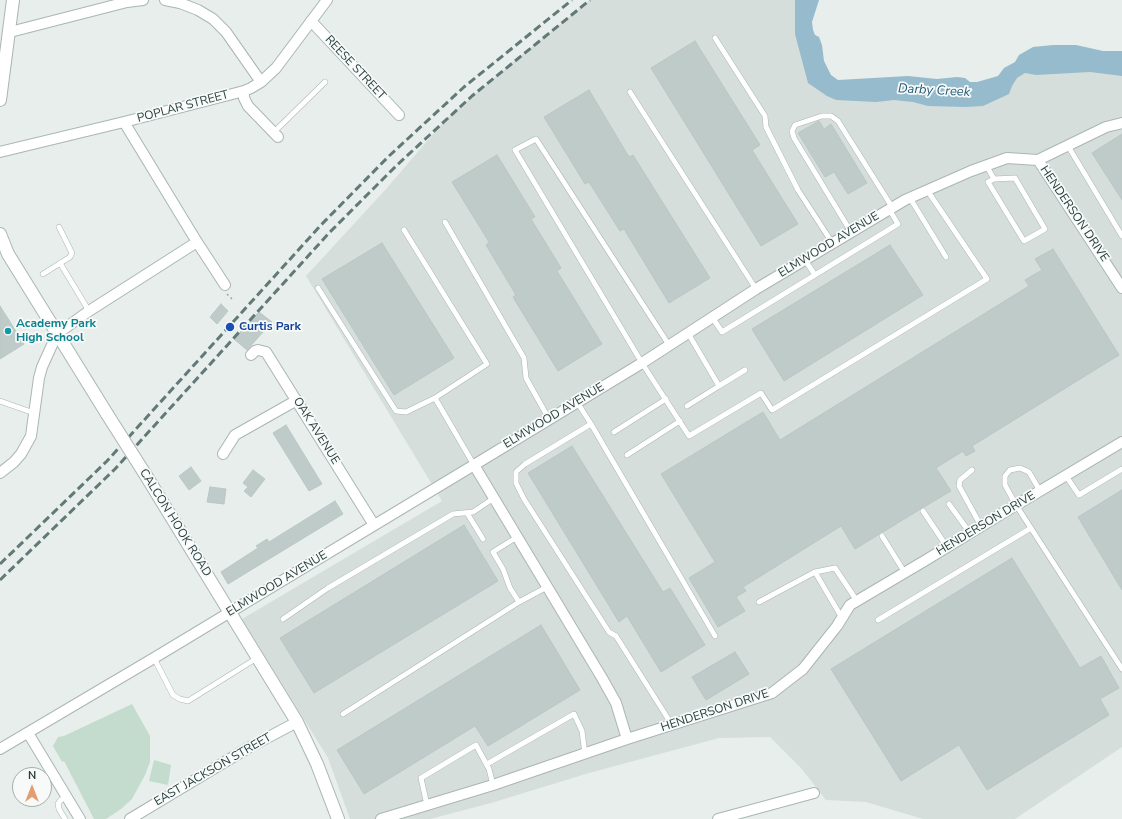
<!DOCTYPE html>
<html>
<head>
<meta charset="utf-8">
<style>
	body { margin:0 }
	#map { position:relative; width:1122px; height:819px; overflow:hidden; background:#e7eeec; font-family:"Nunito Sans",sans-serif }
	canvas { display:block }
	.north { position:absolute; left:12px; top:767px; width:40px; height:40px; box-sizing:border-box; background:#f7faf9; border:1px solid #a4afad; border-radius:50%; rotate:0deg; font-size:11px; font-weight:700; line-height:16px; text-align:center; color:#273e3c }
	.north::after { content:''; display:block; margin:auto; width:14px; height:18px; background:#e39d70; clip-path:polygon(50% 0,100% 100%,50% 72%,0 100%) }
</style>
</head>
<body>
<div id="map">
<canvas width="1122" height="819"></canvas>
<div class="north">N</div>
</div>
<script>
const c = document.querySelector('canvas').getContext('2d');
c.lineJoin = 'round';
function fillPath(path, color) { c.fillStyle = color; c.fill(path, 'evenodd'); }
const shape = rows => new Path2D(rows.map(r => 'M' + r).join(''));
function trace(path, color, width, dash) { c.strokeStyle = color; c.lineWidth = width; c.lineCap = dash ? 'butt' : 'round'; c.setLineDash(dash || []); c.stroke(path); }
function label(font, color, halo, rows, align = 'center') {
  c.font = font + ' "Nunito Sans",sans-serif'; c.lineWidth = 3.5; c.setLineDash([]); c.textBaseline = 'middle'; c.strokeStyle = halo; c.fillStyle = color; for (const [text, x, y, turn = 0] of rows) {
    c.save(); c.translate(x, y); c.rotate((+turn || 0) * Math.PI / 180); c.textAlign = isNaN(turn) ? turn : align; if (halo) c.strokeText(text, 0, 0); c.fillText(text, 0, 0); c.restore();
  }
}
fillPath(shape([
	[590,0,811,0,807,21,833,90,961,95,1043,57,1122,61,1122,747,1015,819,923,819,866,802,826,800,801,768,770,737,719,738,589,773,491,803,430,819,350,819,328,758,242,619,442,501,306,276,387,188,446,119,513,62]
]), '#d5dedb');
fillPath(shape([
	[132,704,150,736,150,762,145,775,132,799,121,809,106,819,94,819,64,761,62,762,53,746,58,737,64,736],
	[154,760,171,765,168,785,149,781]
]), '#c3dccd');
fillPath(shape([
	[795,0,819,0,812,22,813,30,815,35,819,37,822,45,824,61,831,75,838,80,908,76,937,79,957,77,965,78,970,82,977,82,998,76,1004,68,1015,62,1019,55,1033,47,1053,45,1076,45,1103,51,1122,51,1122,76,1090,72,1036,75,1025,73,1017,78,1012,86,1009,94,983,106,965,107,928,106,913,102,894,100,876,102,836,100,827,96,808,83,795,34]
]), '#96bbcc');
const building = shape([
	[695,41,760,145,752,150,798,224,761,246,651,68,695,41],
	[589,90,629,157,633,155,710,278,669,303,624,229,620,231,589,182,585,184,544,117,589,90],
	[819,121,824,129,831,124,867,183,848,194,834,172,825,177,798,133,819,121],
	[1122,134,1122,200,1092,153,1122,134],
	[497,155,535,217,531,219,561,268,557,271,602,344,558,371,513,297,516,295,486,245,489,242,452,182,497,155],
	[382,243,454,358,394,395,322,279,382,243],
	[890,245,923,295,784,381,752,329,890,245],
	[1053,249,1119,355,972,446,975,451,966,456,963,451,936,468,951,491,924,507,921,508,919,510,883,532,880,532,878,535,855,549,841,526,743,587,746,591,736,597,745,611,718,627,689,578,715,562,661,474,763,412,780,440,1029,286,1025,280,1042,270,1035,259,1053,249],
	[221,304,228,311,217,324,210,317,221,304],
	[0,306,24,344,0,359,0,306],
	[259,312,272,322,247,350,234,339,259,312],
	[286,425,322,484,309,491,273,433,286,425],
	[572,446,663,592,670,588,705,645,661,672,627,616,619,622,528,473,572,446],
	[191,467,201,481,189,490,179,476,191,467],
	[253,470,265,479,251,497,244,491,248,487,243,483,253,470],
	[210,487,226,489,224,504,207,502,210,487],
	[1122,490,1122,590,1078,517,1122,490],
	[335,501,343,514,228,584,221,572,258,548,256,546,267,539,269,542,335,501],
	[464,525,498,581,314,693,280,638,464,525],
	[1012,558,1080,668,1101,656,1119,688,1100,699,1109,715,987,790,959,745,901,781,831,669,1012,558],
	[541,625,580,690,488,746,475,726,364,794,337,750,541,625],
	[735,652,749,674,706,700,692,677,735,652]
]);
fillPath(building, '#bfcbc8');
trace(building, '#bac7c4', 1);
const service = shape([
	[715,38,765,116,766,127,798,190,833,244],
	[630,92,756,289],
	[273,133,325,82],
	[1068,146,1122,236],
	[986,165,994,179,988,182,1024,241,1045,229,1015,178,994,179],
	[910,198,946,257],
	[445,222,524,358,526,378,549,419],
	[404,230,487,364,435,398,474,465],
	[851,232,794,138,792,131,795,125,822,116,831,116,838,121,892,207],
	[805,260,815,275],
	[60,263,89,311],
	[43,274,70,257,72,253,59,227],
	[318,288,396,411,406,412,435,398],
	[712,317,722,332,898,224,889,209],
	[688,333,719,386,745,370],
	[669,345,536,139,515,150,642,363,689,436,761,393,772,410,987,279,927,190],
	[0,401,34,413],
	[577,402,591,424,525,464,516,472,516,483,524,499,609,632,616,636,672,725],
	[687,406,719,386],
	[591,424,715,636],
	[614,432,666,399],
	[627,455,680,421],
	[972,470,960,480,959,486,981,526],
	[1066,476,1079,495,1122,469],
	[1040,491,1029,472,1020,468,1010,470,1005,476,1005,485,1016,505,1122,669],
	[949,504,970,533],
	[923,511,947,547],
	[467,513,483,539],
	[882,536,905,573],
	[517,537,493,552,503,569,510,588,519,602],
	[815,572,835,568,857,601],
	[759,602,815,572,842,618],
	[283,619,328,588,453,514,473,512,494,498],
	[878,620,1031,528],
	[154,658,173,695,180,699,188,701,257,658],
	[343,714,519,602,547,587],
	[487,764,574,714,582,731,585,754],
	[427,805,421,778,476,745,489,769,493,785],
	[65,819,59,809,58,804,60,801,66,796]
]);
const minor = shape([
	[165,0,180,3,198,10,213,19,226,32,261,82],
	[311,21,399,115],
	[10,32,127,2,143,0],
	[244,91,244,98,248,106,278,137],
	[124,122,197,242,225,285],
	[0,152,124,122,244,91,251,88,261,82,276,68,327,0],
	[1038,160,1122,288],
	[251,355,255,351,258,350,266,352,374,525],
	[223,454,235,435,297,400],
	[474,465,602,678,616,703,627,739],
	[0,473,14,462,21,454,31,436,39,378,42,367,57,334,89,311,197,242],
	[28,733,80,819],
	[0,749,154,658,474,465,642,363,756,289,905,200,971,171,1007,158,1038,160,1106,127,1122,123],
	[130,819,248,748,297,722],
	[381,819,493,785,627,739,772,693,803,669,837,626,850,605,926,560,1003,513,1122,442],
	[718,819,814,793]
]);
const tertiary = shape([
	[0,100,13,0],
	[0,234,8,254,107,414],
	[145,474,297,722,317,764,338,819]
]);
trace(service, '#aab6b4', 6);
trace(minor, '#aab6b4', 12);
trace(tertiary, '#aab6b4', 14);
trace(shape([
	[227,294,233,300]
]), '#8baea8', 1.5, [2, 3]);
trace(service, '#fff', 5);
trace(minor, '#fff', 10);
trace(tertiary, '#fff', 12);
trace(shape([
	[0,564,107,461,321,225,389,156,464,87,572,0],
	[0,580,115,469,329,233,397,165,472,96,590,0]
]), '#627977', 3, [8, 4]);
const tertiaryBridge = shape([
	[107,414,145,474]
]);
trace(tertiaryBridge, '#aab6b4', 14, []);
trace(tertiaryBridge, '#fff', 12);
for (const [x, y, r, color] of [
	[230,327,5,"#1a4fb4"],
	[8,331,4,"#0f9aa8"]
]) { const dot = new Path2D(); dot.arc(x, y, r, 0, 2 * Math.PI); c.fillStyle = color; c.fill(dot); trace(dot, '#f7faf9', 1.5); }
label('12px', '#273e3c', '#f7faf9', [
	["REESE STREET",355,68,47],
	["POPLAR STREET",183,107,-15],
	["HENDERSON DRIVE",1074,214,56],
	["ELMWOOD AVENUE",829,245,-31],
	["ELMWOOD AVENUE",554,416,-31],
	["OAK AVENUE",316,431,58],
	["CALCON HOOK ROAD",175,523,58],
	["HENDERSON DRIVE",986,524,-31],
	["ELMWOOD AVENUE",277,584,-31],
	["HENDERSON DRIVE",715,711,-18],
	["EAST JACKSON STREET",213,770,-30]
]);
label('bold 12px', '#0d838f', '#f7faf9', [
	["Academy Park",16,324],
	["High School",16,338]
], 'left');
label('bold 12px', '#164399', '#f7faf9', [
	["Curtis Park",239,327]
], 'left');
label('italic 13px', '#275c75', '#f7faf9', [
	["Darby Creek",934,91,3]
]);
</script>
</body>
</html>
